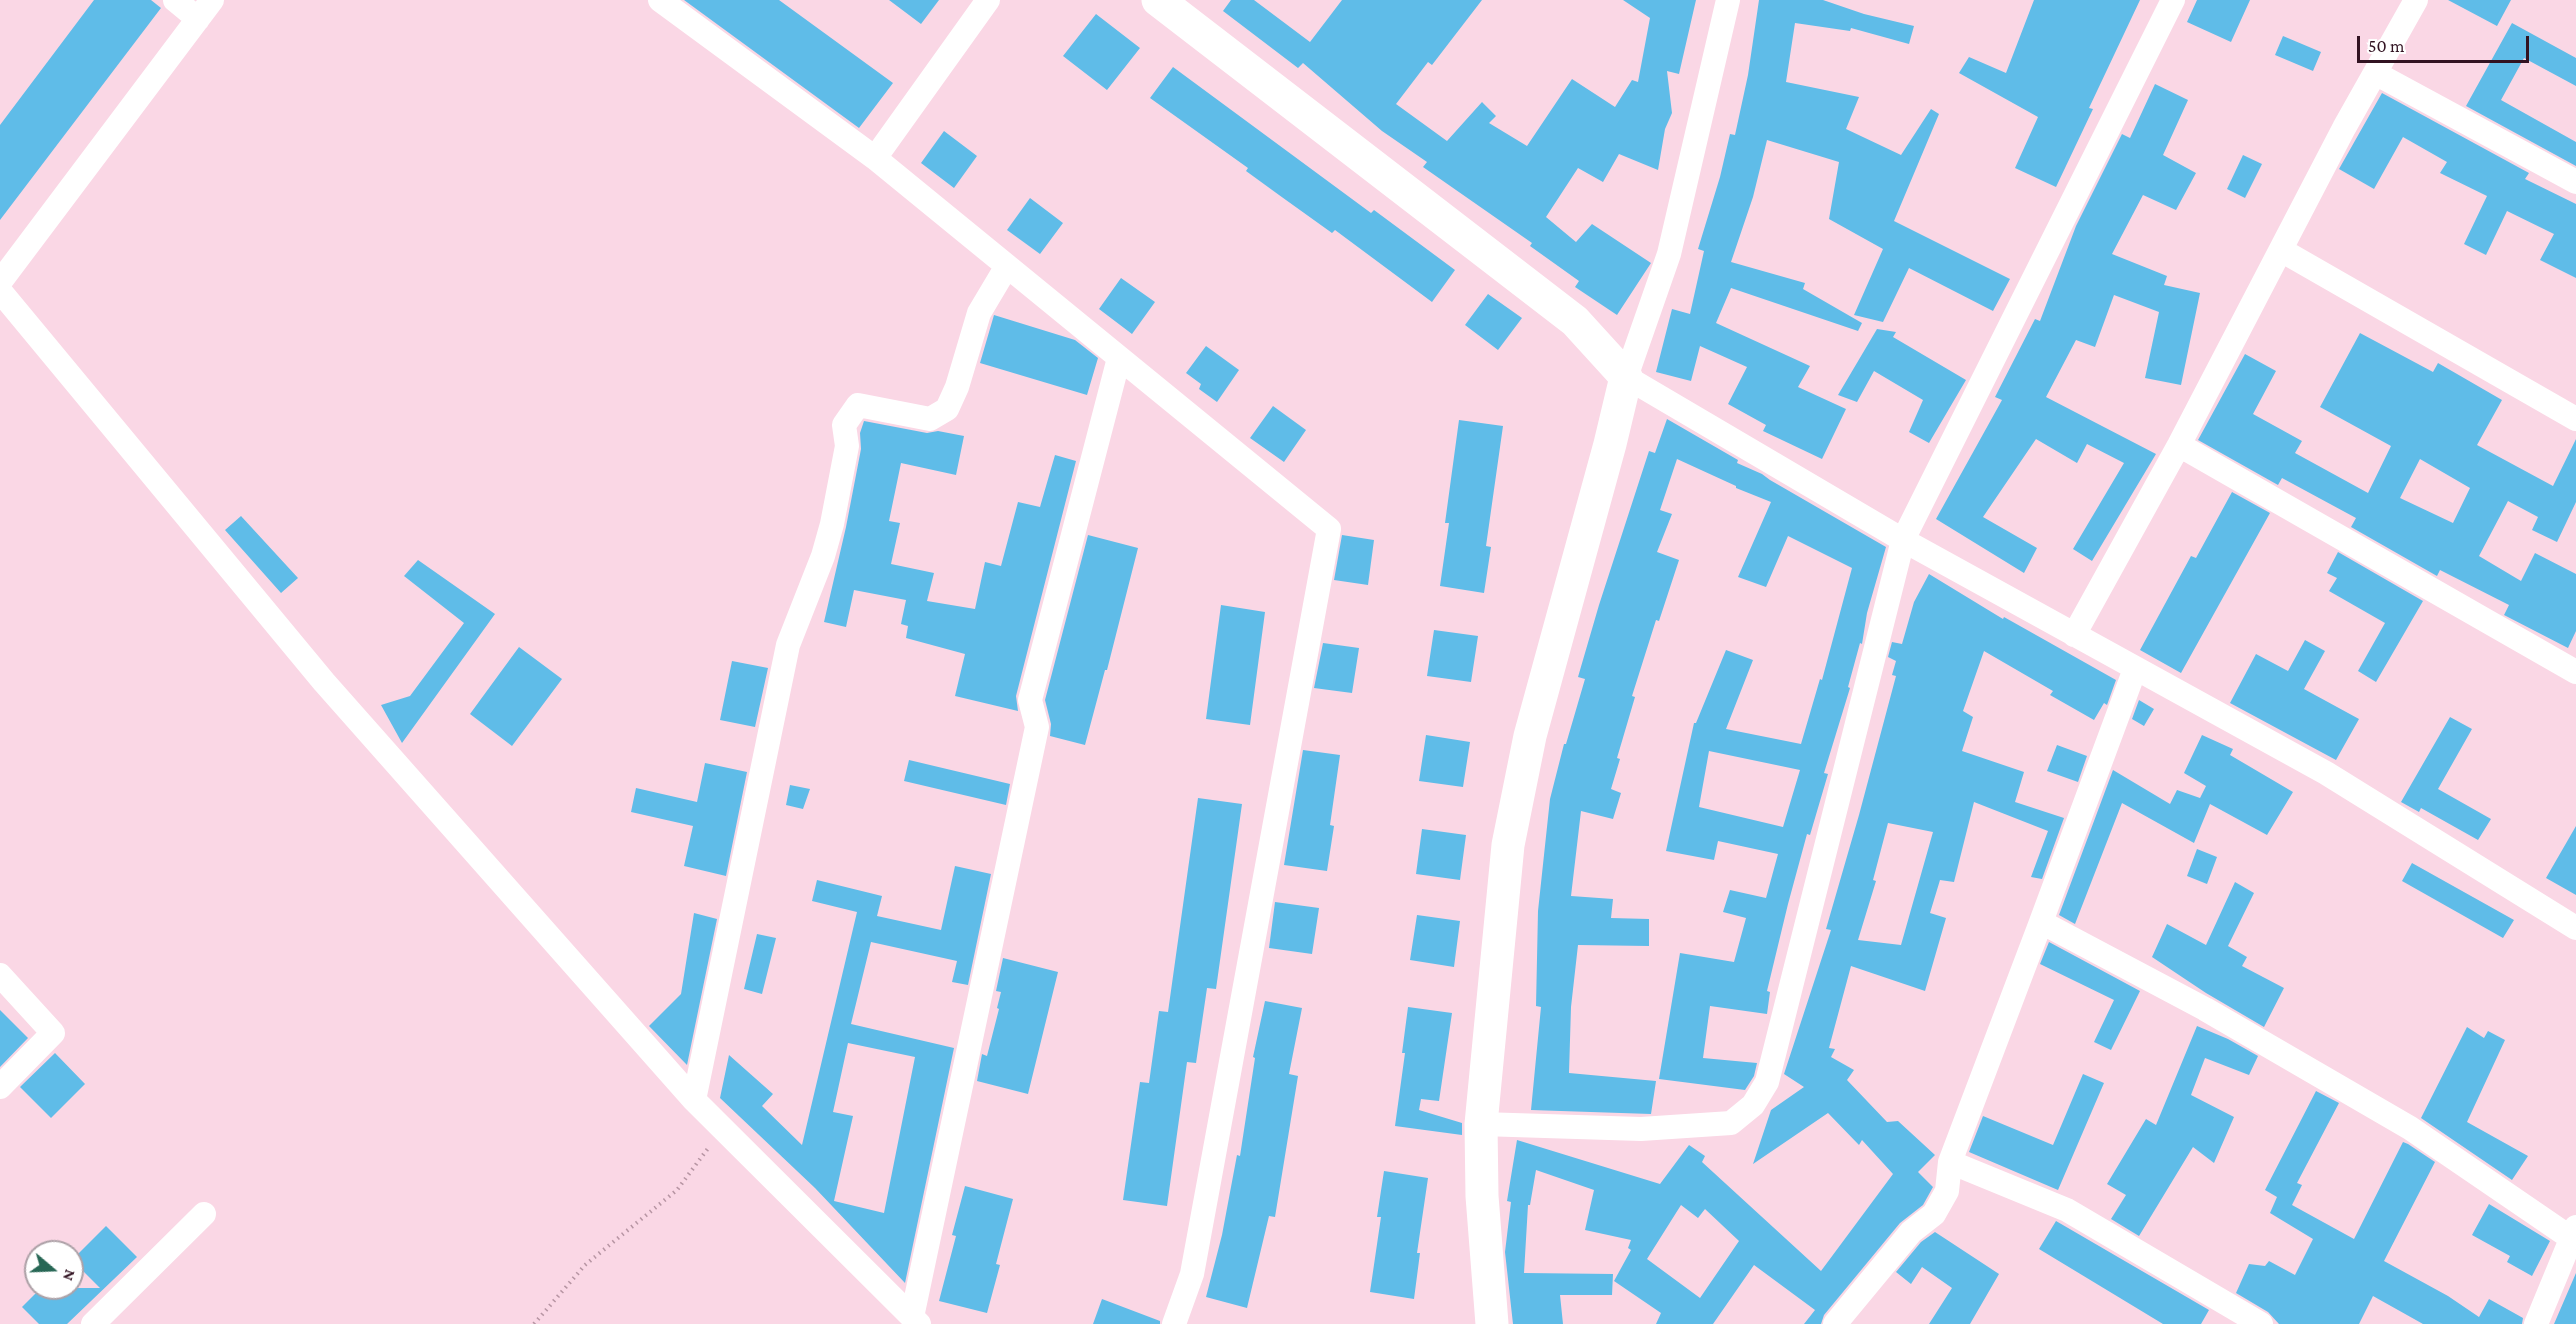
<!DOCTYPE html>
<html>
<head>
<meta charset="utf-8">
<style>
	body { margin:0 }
	#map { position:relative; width:2576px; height:1324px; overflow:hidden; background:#fad7e5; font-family:"Crimson Pro",serif }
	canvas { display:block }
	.north { position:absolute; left:24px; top:1240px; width:60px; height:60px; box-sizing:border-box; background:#fff; border:2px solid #ada1a7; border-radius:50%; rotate:109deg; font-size:16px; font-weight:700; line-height:24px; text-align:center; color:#321322 }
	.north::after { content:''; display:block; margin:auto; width:21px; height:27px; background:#276755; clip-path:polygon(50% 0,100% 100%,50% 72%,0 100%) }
	.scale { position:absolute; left:2357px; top:36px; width:172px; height:27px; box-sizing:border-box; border:3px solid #321322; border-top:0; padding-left:8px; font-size:18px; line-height:21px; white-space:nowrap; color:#321322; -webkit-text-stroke:4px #fff; paint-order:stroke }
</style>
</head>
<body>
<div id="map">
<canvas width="2576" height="1324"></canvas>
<div class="north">N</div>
<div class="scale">50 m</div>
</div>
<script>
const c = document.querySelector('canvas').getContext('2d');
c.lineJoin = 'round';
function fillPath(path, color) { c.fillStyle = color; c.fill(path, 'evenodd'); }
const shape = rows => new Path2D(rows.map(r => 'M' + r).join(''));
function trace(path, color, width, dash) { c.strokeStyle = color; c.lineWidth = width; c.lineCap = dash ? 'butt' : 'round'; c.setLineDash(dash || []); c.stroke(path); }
fillPath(shape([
	[94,0,151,0,161,8,0,220,0,125],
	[684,0,779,0,893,83,859,128],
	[889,0,939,0,921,24],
	[1231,0,1254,0,1310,42,1342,0,1482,0,1432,65,1428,62,1396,104,1447,141,1482,102,1496,116,1489,123,1527,146,1572,79,1615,107,1632,80,1638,82,1650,18,1623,0,1696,0,1679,74,1667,71,1672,113,1665,129,1658,170,1619,154,1603,182,1578,168,1546,217,1576,242,1592,224,1651,263,1617,315,1575,287,1579,281,1530,246,1532,243,1423,167,1427,162,1382,131,1303,63,1298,68,1223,11],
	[1759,0,1823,0,1864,14,1914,26,1909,44,1851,28,1850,31,1795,23,1786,82,1859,97,1846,129,1901,155,1931,109,1939,114,1894,221,2010,279,1993,311,1909,268,1883,322,1854,315,1883,249,1829,219,1839,162,1767,140,1753,197,1731,262,1805,283,1803,289,1862,323,1858,331,1731,288,1716,323,1810,366,1798,387,1846,409,1822,459,1763,431,1766,425,1728,404,1747,367,1700,346,1691,381,1656,372,1672,309,1690,314,1704,251,1698,249,1720,177,1730,134,1735,135,1748,75],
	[2034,0,2140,0,2089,108,2093,109,2056,187,2015,168,2038,117,1959,73,1969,57,2006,73],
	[2197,0,2250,0,2231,42,2187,22],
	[2448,0,2511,0,2497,26],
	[1096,14,1140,48,1107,90,1063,56],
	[2512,23,2576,58,2576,86,2524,58,2501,100,2576,142,2576,166,2466,106],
	[2283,36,2321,52,2313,71,2275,55],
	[1173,67,1371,213,1374,210,1455,270,1432,302,1335,230,1332,233,1279,195,1246,171,1248,168,1150,98],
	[2155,84,2188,100,2163,155,2196,173,2176,210,2143,195,2112,254,2167,276,2164,285,2200,293,2181,385,2145,378,2159,312,2114,295,2095,347,2076,340,2046,397,2156,454,2092,561,2073,549,2124,463,2087,444,2077,463,2036,439,1983,517,2037,548,2024,573,1936,519,2002,400,1995,397,2035,319,2040,321,2076,226,2122,134,2130,138],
	[2382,93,2529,173,2525,179,2576,204,2576,278,2540,260,2554,234,2507,211,2486,255,2464,244,2487,196,2440,173,2447,162,2403,137,2374,189,2339,169],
	[944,131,977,156,954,188,921,163],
	[2243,155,2262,164,2245,198,2227,189],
	[1030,198,1063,223,1040,254,1007,230],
	[1121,278,1155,302,1132,334,1099,309],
	[1488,294,1522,318,1498,350,1465,325],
	[994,315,1075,340,1098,358,1087,395,980,363],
	[1877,329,1896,332,1893,337,1966,380,1929,443,1909,432,1923,400,1874,371,1857,402,1838,395],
	[2360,333,2433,372,2438,363,2502,400,2477,445,2553,486,2576,439,2576,502,2557,542,2532,530,2538,517,2508,501,2479,556,2521,581,2535,553,2576,574,2576,631,2568,648,2504,615,2509,605,2440,570,2437,576,2351,527,2356,518,2282,478,2278,485,2198,440,2245,354,2276,371,2253,414,2302,441,2295,453,2368,493,2391,446,2320,407],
	[2420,459,2470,488,2453,523,2400,498],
	[1206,346,1239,370,1217,402,1199,389,1201,384,1186,373],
	[1273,406,1306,430,1284,462,1250,438],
	[1667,419,1738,460,1737,463,1762,474,1770,480,1886,547,1867,613,1862,644,1860,643,1848,687,1850,688,1824,773,1828,774,1810,835,1807,834,1788,904,1767,991,1770,992,1767,1014,1710,1006,1703,1058,1757,1063,1754,1076,1745,1090,1659,1079,1680,953,1734,962,1746,918,1723,912,1730,890,1766,898,1778,854,1718,841,1714,860,1666,851,1694,723,1696,723,1726,650,1753,660,1726,729,1801,744,1820,679,1822,680,1852,568,1788,536,1766,587,1738,577,1771,502,1736,488,1736,486,1677,459,1660,510,1672,514,1657,552,1679,560,1659,621,1656,620,1632,696,1635,697,1617,758,1620,759,1611,789,1621,793,1613,819,1581,811,1571,896,1613,899,1611,918,1649,919,1649,946,1578,945,1571,1007,1569,1073,1656,1081,1651,1114,1531,1110,1541,1007,1536,1006,1538,911,1550,799,1564,744,1566,744,1585,679,1578,677,1599,605,1649,451,1655,453],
	[1709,751,1800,770,1783,827,1699,807],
	[1459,420,1503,426,1486,546,1491,547,1484,593,1440,586,1449,523,1445,523],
	[864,421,927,433,938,431,964,436,956,475,901,463,889,521,900,523,891,564,934,573,927,601,975,609,985,562,1001,566,1018,502,1040,507,1055,455,1076,461,1016,696,1018,711,955,696,965,654,906,638,908,626,901,624,906,600,854,590,846,627,824,622,846,527,861,449,860,433],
	[2232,492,2270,513,2181,673,2140,650,2191,556,2196,558],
	[241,516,298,578,281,593,225,530],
	[1088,535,1138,548,1107,670,1105,670,1085,745,1050,736,1051,724,1045,700],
	[1342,535,1374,540,1368,585,1334,580],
	[2338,552,2423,601,2376,682,2358,671,2385,623,2329,591,2337,578,2327,573],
	[418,560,495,614,402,743,381,705,410,696,464,623,404,576],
	[1929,574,2003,619,2004,617,2116,680,2107,705,2104,703,2094,720,2050,695,2053,691,1984,651,1963,711,1973,717,1962,751,2024,772,2015,802,2064,818,2042,879,2031,877,2048,831,1974,802,1954,882,1940,880,1930,913,1946,918,1925,991,1851,966,1829,1048,1835,1049,1831,1057,1854,1070,1847,1080,1887,1122,1898,1121,1935,1155,1918,1172,1933,1187,1923,1205,1900,1223,1824,1315,1821,1324,1804,1324,1815,1310,1754,1265,1713,1324,1656,1324,1661,1313,1614,1281,1631,1250,1628,1248,1631,1240,1585,1230,1594,1190,1536,1170,1530,1205,1528,1205,1524,1273,1613,1274,1612,1295,1560,1295,1563,1324,1513,1324,1505,1252,1511,1202,1507,1201,1517,1140,1660,1184,1689,1145,1705,1156,1702,1162,1821,1271,1893,1174,1862,1140,1859,1145,1828,1113,1753,1164,1771,1110,1804,1087,1784,1074,1831,930,1826,929,1859,815,1896,676,1892,675,1896,661,1888,657,1892,642,1902,644,1914,602],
	[1888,823,1933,832,1901,945,1858,940,1876,881,1873,880],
	[1681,1205,1698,1218,1705,1209,1739,1241,1700,1298,1647,1259],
	[1221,605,1265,612,1250,725,1206,719],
	[1434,630,1478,636,1471,682,1427,676],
	[2305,640,2325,651,2304,689,2359,719,2336,760,2230,703,2256,654,2288,671],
	[1323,643,1359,648,1352,693,1314,688],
	[519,647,562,679,512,746,470,714],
	[732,661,768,668,755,727,720,720],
	[2139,700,2154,709,2144,726,2132,719],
	[2450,717,2472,729,2438,789,2491,819,2478,840,2421,808,2419,812,2401,802],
	[1426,735,1470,742,1463,787,1419,781],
	[2202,735,2233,749,2230,755,2293,792,2267,835,2210,804,2194,843,2122,803,2075,924,2059,915,2113,770,2170,804,2177,790,2200,798,2206,786,2184,773],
	[2057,745,2087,756,2078,782,2047,771],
	[1303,750,1340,755,1330,825,1334,826,1327,871,1284,865],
	[909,760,1010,784,1006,805,904,781],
	[705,763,747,772,726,876,684,866,693,826,631,812,636,788,697,802],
	[790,785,810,789,803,809,786,805],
	[1198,798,1242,804,1216,989,1207,988,1196,1063,1187,1062,1167,1206,1123,1200,1140,1082,1149,1083,1159,1011,1168,1012],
	[2576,826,2576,895,2546,878],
	[1422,829,1466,835,1460,880,1416,874],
	[2197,849,2217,857,2207,884,2187,876],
	[2412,863,2514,920,2503,938,2402,881],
	[955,866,991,874,968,985,952,982,957,961,871,942,851,1024,954,1048,905,1283,815,1188,720,1098,729,1055,773,1094,762,1106,802,1145,857,912,812,901,817,880,882,896,877,916,941,930],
	[848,1043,915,1057,884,1213,834,1201,853,1116,833,1112],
	[2235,882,2254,893,2228,946,2247,957,2242,966,2284,988,2264,1027,2206,993,2152,957,2167,924,2206,945],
	[1275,902,1319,908,1312,954,1269,948],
	[694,913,717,919,687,1065,649,1026,681,994],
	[1417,915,1460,921,1454,967,1410,960],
	[757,934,776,938,762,994,744,989],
	[2049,942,2140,991,2111,1050,2094,1042,2114,1000,2040,964],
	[1003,958,1058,972,1028,1094,977,1081,982,1054,987,1056,999,1009,997,1008,1001,992,996,991],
	[1265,1001,1302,1008,1289,1074,1298,1076,1275,1217,1269,1216,1247,1308,1206,1297,1222,1235,1237,1155,1240,1156,1255,1058,1253,1057],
	[1408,1007,1452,1013,1439,1101,1421,1099,1419,1110,1462,1123,1462,1135,1395,1126,1405,1053,1402,1053],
	[0,1010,28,1038,0,1067],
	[2197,1026,2228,1039,2258,1056,2249,1075,2205,1058,2191,1095,2234,1117,2214,1163,2193,1147,2139,1236,2111,1219,2126,1195,2107,1184,2146,1119,2156,1125],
	[2467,1027,2484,1038,2488,1031,2505,1040,2467,1122,2528,1156,2512,1180,2421,1118],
	[55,1053,85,1084,51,1118,20,1087],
	[2083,1074,2104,1083,2058,1190,1969,1152,1983,1116,2053,1145],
	[2316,1091,2339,1103,2297,1183,2302,1185,2292,1205,2354,1239,2403,1142,2408,1144,2435,1162,2384,1261,2448,1296,2479,1317,2489,1299,2523,1318,2522,1324,2423,1324,2373,1296,2359,1324,2279,1324,2268,1312,2236,1293,2249,1264,2265,1266,2269,1261,2295,1275,2313,1239,2270,1213,2277,1197,2265,1190],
	[1384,1171,1428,1178,1417,1253,1420,1253,1414,1299,1370,1292,1381,1217,1377,1217],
	[965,1186,1013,1199,996,1264,1000,1265,987,1313,939,1301,956,1236,952,1235],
	[2489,1204,2550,1241,2532,1276,2507,1262,2510,1256,2472,1235],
	[2056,1221,2209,1310,2201,1324,2163,1324,2039,1249],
	[106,1226,137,1257,67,1324,39,1324,22,1307,41,1288,100,1288,72,1260],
	[1935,1232,1999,1274,1970,1324,1929,1324,1952,1288,1922,1267,1911,1284,1896,1272,1921,1242],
	[2576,1273,2576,1324,2554,1324],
	[1102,1299,1160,1321,1160,1324,1093,1324]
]), '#5fbce8');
trace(shape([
	[534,1324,585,1265,677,1190,709,1147]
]), '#b795a3', 4, [1.5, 4.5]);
trace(shape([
	[175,0,198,19],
	[660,0,875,158,1329,529,1192,1274,1174,1324],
	[1728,0,1669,254,1626,377,1903,540,2326,773,2576,928],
	[2375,73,2576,182],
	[875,158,988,0],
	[2281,250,2576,419],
	[0,282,212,0],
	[0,291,324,682,694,1100,919,1324],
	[2179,445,2576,672],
	[2074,635,2179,445,2344,128,2416,0],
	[2135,669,2041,922,2205,1009,2410,1128,2571,1238],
	[2041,922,1950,1162,2067,1210,2261,1324],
	[0,975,53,1033,0,1087],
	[694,1100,788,645,823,556,832,524,847,446,844,425,858,405,930,419,947,409,957,387,979,313,1007,266],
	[1481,1124,1641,1129,1731,1123,1753,1105,1767,1082,1903,540,2173,0],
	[912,1317,1037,727,1030,700,1119,358],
	[93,1324,204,1214],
	[1835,1324,1911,1232,1934,1214,1947,1191,1950,1162],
	[2536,1324,2576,1227]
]), '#fff', 24);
trace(shape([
	[1158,0,1575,321,1626,377,1610,444,1530,736,1508,845,1481,1124,1482,1196,1492,1324]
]), '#fff', 33);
</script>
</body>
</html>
